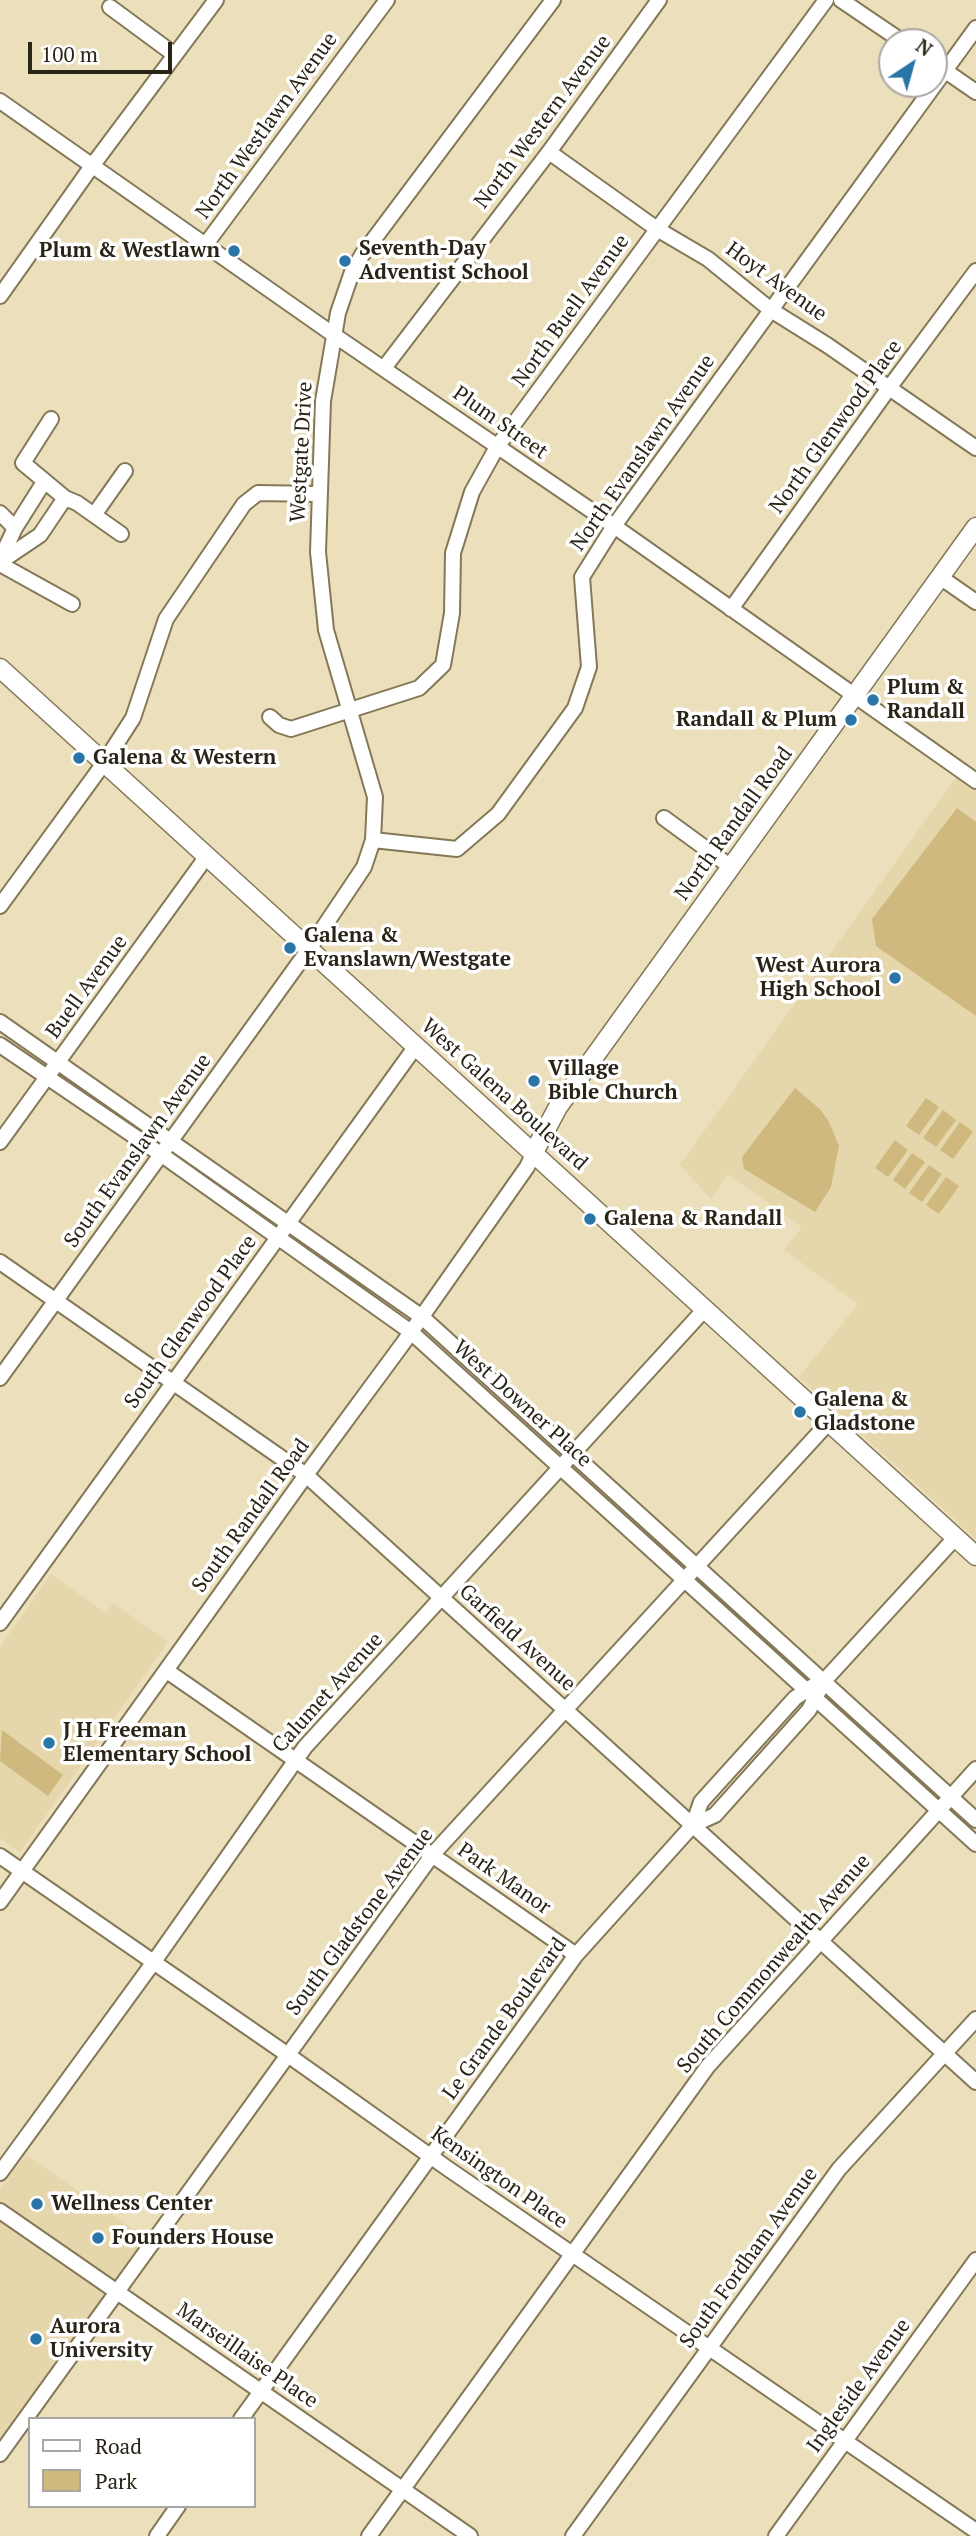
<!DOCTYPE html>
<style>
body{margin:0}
#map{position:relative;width:976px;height:2536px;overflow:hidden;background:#ecdfbc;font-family:"PT Serif",serif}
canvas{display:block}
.legend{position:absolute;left:28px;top:2417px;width:228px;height:91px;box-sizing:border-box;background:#fff;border:2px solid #a9a7a2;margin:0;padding:9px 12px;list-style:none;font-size:21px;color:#292416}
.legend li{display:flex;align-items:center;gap:14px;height:35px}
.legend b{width:35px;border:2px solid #a9a7a2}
.north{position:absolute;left:878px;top:28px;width:70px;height:70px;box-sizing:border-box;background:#fff;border:2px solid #a9a7a2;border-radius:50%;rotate:36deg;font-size:19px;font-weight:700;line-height:28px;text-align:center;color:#292416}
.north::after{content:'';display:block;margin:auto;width:24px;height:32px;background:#2975a8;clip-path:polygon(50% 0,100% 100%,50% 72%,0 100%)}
.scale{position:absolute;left:28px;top:42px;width:144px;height:32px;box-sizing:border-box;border:4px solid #292416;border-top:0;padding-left:9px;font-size:21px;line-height:24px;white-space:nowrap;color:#292416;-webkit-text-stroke:5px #fff;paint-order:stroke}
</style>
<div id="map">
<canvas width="976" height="2536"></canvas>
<ul class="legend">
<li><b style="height:9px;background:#fff"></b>Road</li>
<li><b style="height:19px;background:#cfb97e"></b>Park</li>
</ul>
<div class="north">N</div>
<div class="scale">100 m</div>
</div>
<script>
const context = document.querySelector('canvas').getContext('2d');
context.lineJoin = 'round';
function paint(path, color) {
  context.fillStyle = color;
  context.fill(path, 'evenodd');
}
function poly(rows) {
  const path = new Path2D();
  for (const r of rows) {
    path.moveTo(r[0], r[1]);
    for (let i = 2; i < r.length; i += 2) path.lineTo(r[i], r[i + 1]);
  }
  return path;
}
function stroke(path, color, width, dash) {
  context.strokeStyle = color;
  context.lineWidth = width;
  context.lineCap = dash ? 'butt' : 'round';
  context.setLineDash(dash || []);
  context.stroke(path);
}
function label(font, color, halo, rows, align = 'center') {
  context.font = font + ' "PT Serif",serif';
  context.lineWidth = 7;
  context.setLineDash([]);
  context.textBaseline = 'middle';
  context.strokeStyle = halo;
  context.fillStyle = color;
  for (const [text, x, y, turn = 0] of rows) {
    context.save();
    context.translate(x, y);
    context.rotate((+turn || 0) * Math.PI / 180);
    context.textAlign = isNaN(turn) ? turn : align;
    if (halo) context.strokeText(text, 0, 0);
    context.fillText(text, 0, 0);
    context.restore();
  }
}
const built = poly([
 [956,777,976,790,976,1539,799,1377,858,1304,784,1250,802,1227,728,1174,711,1199,680,1165],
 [51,1574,106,1613,113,1603,168,1642,20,1852,0,1838,0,1647],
 [26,2155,145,2237,0,2441,0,2190]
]);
const green = poly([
 [957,808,976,822,976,1016,876,946,872,919],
 [795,1088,820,1109,829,1122,839,1146,831,1187,815,1212,744,1169,742,1157],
 [926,1098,939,1107,919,1135,906,1126],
 [943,1110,956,1120,936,1147,923,1138],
 [960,1122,973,1132,953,1159,940,1150],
 [895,1140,908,1150,888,1177,875,1168],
 [912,1153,925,1162,905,1189,893,1180],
 [929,1165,942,1174,922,1202,909,1193],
 [946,1177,959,1186,939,1214,926,1205],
 [2,1730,63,1775,48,1796,0,1761]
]);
const minor = poly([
 [841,0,903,42],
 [110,7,175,55],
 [934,63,976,92],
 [0,101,334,335,614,526,976,781],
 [549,152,657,229,708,259,771,310,827,345,976,448],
 [206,244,387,0],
 [0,296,92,166,216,0],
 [384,368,549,152,659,0],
 [51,419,23,463,65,498,77,503,121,534],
 [0,513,15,528],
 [94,515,125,471],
 [0,560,15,528,44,482],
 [0,562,40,535,65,498],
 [0,564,72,604],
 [940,577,976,602],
 [731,609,889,388,976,271],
 [270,717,279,725,291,729,419,688,443,665,452,613,453,553,472,492,497,447,826,0],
 [664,818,731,867],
 [373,840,457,849,498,814,575,708,589,667,582,577,614,526,976,28],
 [0,906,104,763,133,718,166,619,244,504,258,493,318,494],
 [0,1022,422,1317,976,1820],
 [0,1045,162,1155,411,1332,976,1844],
 [0,1142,207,856],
 [0,1262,306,1475,976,2082],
 [0,1378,309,949,364,867,373,840,375,797,326,630,318,552,323,401,338,313,352,272,362,255,553,0],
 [0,1623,416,1046],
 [167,1671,576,1955],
 [693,1825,715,1815,809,1710,824,1681,955,1538],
 [0,1856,288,2055,447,2168,976,2531],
 [0,1902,306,1475,404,1342,527,1167,534,1152],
 [0,2173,153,1963,305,1747,704,1310],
 [0,2211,470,2536],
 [241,2419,576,1955,693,1825,701,1802,795,1698,813,1686],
 [0,2454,433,1854,829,1422],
 [157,2536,178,2506],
 [369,2536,708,2066,976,1769],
 [573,2536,839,2169,976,2019],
 [776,2536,976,2260]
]);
const major = poly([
 [0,668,976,1556],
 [534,1152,558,1107,976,527]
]);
const markers = [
 [234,251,7,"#2975a8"],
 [345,261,7,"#2975a8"],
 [873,700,7,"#2975a8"],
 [851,720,7,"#2975a8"],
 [79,758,7,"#2975a8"],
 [290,948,7,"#2975a8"],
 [895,978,7,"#2975a8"],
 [534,1081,7,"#2975a8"],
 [590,1219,7,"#2975a8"],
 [800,1412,7,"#2975a8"],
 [49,1743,7,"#2975a8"],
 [37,2204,7,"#2975a8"],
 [98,2238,7,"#2975a8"],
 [36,2339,7,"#2975a8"]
];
const streetNames = [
 ["North Western Avenue",543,122,-53],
 ["North Westlawn Avenue",267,126,-54],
 ["Hoyt Avenue",776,282,36],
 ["North Buell Avenue",571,311,-54],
 ["Plum Street",500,423,35],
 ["North Glenwood Place",836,427,-54],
 ["Westgate Drive",302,452,-87],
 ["North Evanslawn Avenue",643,453,-55],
 ["North Randall Road",734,824,-54],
 ["Buell Avenue",87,987,-54],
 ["West Galena Boulevard",504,1095,42],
 ["South Evanslawn Avenue",138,1151,-54],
 ["South Glenwood Place",191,1322,-54],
 ["West Downer Place",522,1404,42],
 ["South Randall Road",251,1516,-54],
 ["Garfield Avenue",517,1638,42],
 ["Calumet Avenue",328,1693,-48],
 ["Park Manor",504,1879,35],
 ["South Gladstone Avenue",360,1922,-53],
 ["South Commonwealth Avenue",774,1964,-49],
 ["Le Grande Boulevard",505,2019,-54],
 ["Kensington Place",499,2178,35],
 ["South Fordham Avenue",749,2258,-54],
 ["Marseillaise Place",247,2356,35],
 ["Ingleside Avenue",859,2386,-54]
];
const poiNames = [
 ["Seventh-Day",359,249],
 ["Adventist School",359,273],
 ["Plum & Westlawn",220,251,"right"],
 ["Plum &",887,688],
 ["Randall",887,712],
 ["Randall & Plum",837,720,"right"],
 ["Galena & Western",93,758],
 ["Galena &",304,936],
 ["Evanslawn/Westgate",304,960],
 ["West Aurora",881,966,"right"],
 ["High School",881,990,"right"],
 ["Village",548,1069],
 ["Bible Church",548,1093],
 ["Galena & Randall",604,1219],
 ["Galena &",814,1400],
 ["Gladstone",814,1424],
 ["J H Freeman",63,1731],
 ["Elementary School",63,1755],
 ["Wellness Center",51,2204],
 ["Founders House",112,2238],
 ["Aurora",50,2327],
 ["University",50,2351]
];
paint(built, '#e6d6ab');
paint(green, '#cfb97e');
stroke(minor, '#847857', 18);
stroke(major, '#847857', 21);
stroke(minor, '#fff', 14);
stroke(major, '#fff', 18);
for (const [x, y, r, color] of markers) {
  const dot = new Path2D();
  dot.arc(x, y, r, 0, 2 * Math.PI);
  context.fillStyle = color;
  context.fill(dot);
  stroke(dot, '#fff', 2.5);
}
label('21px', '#292416', '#fff', streetNames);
label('bold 21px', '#292416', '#fff', poiNames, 'left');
</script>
